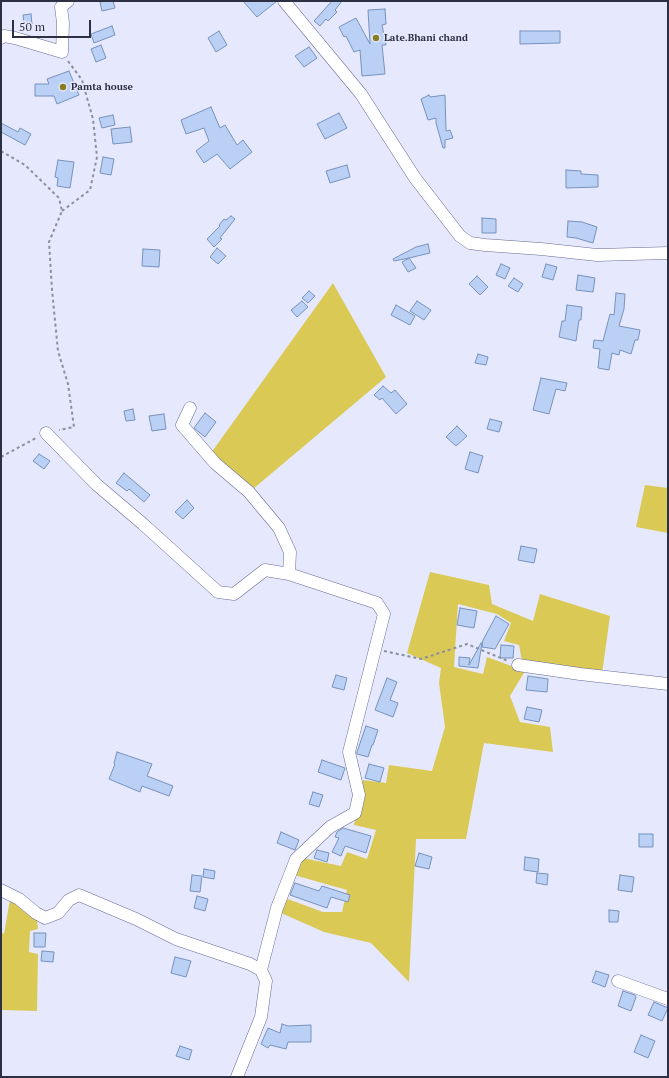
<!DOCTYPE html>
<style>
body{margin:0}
#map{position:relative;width:669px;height:1078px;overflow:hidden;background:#e6e9fd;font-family:"PT Serif",serif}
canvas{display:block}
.frame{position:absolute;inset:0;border:2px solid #2d2f42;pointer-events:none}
.scale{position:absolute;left:12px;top:20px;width:79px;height:18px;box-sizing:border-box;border:2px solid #2d2f42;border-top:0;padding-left:5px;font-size:12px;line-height:14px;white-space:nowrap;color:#2d2f42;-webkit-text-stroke:3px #e6e9fd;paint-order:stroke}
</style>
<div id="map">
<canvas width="669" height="1078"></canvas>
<div class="frame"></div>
<div class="scale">50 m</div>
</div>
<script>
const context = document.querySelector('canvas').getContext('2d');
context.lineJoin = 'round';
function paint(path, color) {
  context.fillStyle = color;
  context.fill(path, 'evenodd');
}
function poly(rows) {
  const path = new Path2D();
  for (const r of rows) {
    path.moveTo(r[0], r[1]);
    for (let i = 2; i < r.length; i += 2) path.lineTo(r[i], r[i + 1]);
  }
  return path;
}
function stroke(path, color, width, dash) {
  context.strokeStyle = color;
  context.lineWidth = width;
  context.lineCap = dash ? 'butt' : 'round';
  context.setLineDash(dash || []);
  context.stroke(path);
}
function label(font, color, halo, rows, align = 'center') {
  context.font = font + ' "PT Serif",serif';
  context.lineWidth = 3;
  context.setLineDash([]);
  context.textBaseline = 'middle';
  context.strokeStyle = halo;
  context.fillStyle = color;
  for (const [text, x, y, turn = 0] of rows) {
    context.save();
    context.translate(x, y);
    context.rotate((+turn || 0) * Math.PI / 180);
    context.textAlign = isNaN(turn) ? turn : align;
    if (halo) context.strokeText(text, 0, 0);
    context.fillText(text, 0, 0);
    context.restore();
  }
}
const green = poly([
 [333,283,386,377,253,489,211,453],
 [645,485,668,488,668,533,636,527],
 [430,572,489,585,492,604,533,621,540,594,610,616,602,674,522,661,519,645,504,641,511,623,497,614,458,604,454,667,483,674,487,657,525,671,510,696,520,722,550,727,553,752,484,743,466,839,416,839,409,982,371,943,324,932,281,913,285,898,323,912,342,912,347,890,294,875,303,858,341,866,347,852,367,859,376,830,354,825,363,780,386,783,389,765,432,771,445,727,439,683,441,668,407,653],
 [10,899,37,919,38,929,30,931,29,952,38,954,37,1011,1,1010,1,932,4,934]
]);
const building = poly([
 [105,1,113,1,115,8,102,11,100,2,105,1],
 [243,1,277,1,257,17,243,1],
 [332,1,342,1,335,10,337,12,328,21,326,19,320,26,314,21,332,1],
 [385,9,386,24,382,25,386,45,382,45,385,74,362,76,360,50,354,52,346,36,344,37,339,27,356,18,370,44,368,10,385,9],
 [31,14,32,24,24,25,23,15,31,14],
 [112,26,115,35,94,43,91,34,112,26],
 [219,31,227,45,216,52,208,38,219,31],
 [520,31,560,31,560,43,520,44,520,31],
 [101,45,106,58,96,62,91,49,101,45],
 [309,47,317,58,304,67,295,56,309,47],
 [69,71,79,95,57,104,54,96,35,96,35,84,49,84,47,79,69,71],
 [429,95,430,97,445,95,446,131,450,130,453,138,445,140,445,148,443,148,436,123,436,118,428,120,421,99,429,95],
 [211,107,220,128,225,125,237,145,243,140,252,152,230,169,217,154,204,163,196,151,209,141,204,128,186,134,181,120,211,107],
 [339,113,347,128,325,139,317,124,339,113],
 [113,115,115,125,102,128,99,118,113,115],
 [1,123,18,132,20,128,31,134,25,145,1,132,1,123],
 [130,127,132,142,113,144,111,129,130,127],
 [103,157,114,159,111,175,100,173,103,157],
 [58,160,74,162,70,188,57,186,58,178,55,177,58,160],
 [347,165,350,177,330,183,326,171,347,165],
 [566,170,581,171,581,174,598,175,598,187,566,188,566,170],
 [231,216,235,219,220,238,222,239,214,247,207,239,220,226,219,225,224,219,226,220,231,216],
 [482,218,496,219,496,233,482,233,482,218],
 [568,221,582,222,597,227,593,243,576,238,567,237,568,221],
 [428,244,430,253,409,258,416,268,408,272,402,262,409,258,394,261,393,259,416,247,428,244],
 [217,248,226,256,218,264,210,257,217,248],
 [143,249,160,250,159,267,142,266,143,249],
 [501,264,510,268,505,279,496,275,501,264],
 [546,264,557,267,553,280,542,277,546,264],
 [578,275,595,278,593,292,576,290,578,275],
 [477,276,488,287,480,295,469,284,477,276],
 [514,278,523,284,518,292,508,286,514,278],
 [309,291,315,296,308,303,302,298,309,291],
 [616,293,625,294,624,309,619,326,640,330,638,340,635,340,631,354,620,350,619,355,612,353,609,370,598,368,600,349,593,348,594,340,603,341,610,314,614,315,616,293],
 [302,301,308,307,297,317,291,310,302,301],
 [417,301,431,310,424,320,410,311,417,301],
 [396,305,415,316,410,325,391,315,396,305],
 [567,305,582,307,581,320,579,320,576,341,559,337,562,321,565,321,567,305],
 [478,354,488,357,486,365,475,363,478,354],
 [541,378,567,383,565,391,556,389,549,414,533,410,541,378],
 [383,386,391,393,395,390,407,404,396,414,382,398,380,400,374,395,383,386],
 [133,409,135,420,126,421,124,411,133,409],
 [205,413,216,422,205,437,194,428,205,413],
 [164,414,166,429,152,431,149,416,164,414],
 [490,419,502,422,499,432,487,429,490,419],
 [457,426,467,436,456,446,446,437,457,426],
 [470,452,483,456,478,473,465,469,470,452],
 [39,454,50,461,44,469,33,461,39,454],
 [124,473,150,495,144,502,129,489,127,491,116,483,124,473],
 [187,500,194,508,183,519,175,512,187,500],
 [521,546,537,549,534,563,518,560,521,546],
 [460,608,477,611,474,628,457,625,460,608],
 [496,616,509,624,495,649,482,647,483,640,496,616],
 [481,643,482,643,478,668,459,666,459,657,470,658,469,665,481,643],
 [501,645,514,646,513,658,500,658,501,645],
 [336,675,347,678,344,690,332,687,336,675],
 [528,676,548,679,547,692,526,690,528,676],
 [387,678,397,682,390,700,398,703,393,717,375,710,387,678],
 [527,707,542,710,539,722,524,719,527,707],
 [366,726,378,730,373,745,372,745,368,757,357,754,357,752,366,726],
 [117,752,152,764,147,776,173,786,169,796,142,786,140,792,109,779,115,764,114,763,117,752],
 [322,760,345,768,341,780,318,772,322,760],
 [369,764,384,768,380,782,365,778,369,764],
 [313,792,323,795,319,807,309,804,313,792],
 [343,828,371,836,366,853,345,846,341,856,332,852,339,838,335,837,337,832,343,828],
 [281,832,299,840,295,850,277,843,281,832],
 [639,834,653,834,653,847,639,847,639,834],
 [317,850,329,853,327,862,314,858,317,850],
 [419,853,432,857,429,869,415,866,419,853],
 [525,857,539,859,538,872,524,870,525,857],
 [204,869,215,871,214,879,203,877,204,869],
 [537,873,548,874,547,885,536,883,537,873],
 [192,875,202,876,200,892,190,891,192,875],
 [620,875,634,877,632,892,618,890,620,875],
 [295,883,319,891,322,886,350,895,348,902,331,897,327,908,290,895,295,883],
 [197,896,208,899,205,911,194,908,197,896],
 [609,910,619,911,618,922,609,922,609,910],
 [34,933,46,933,45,947,34,947,34,933],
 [42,951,54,952,53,962,41,961,42,951],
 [175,957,191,961,186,977,171,973,175,957],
 [596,971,609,975,605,987,592,982,596,971],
 [623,991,635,995,636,997,631,1011,618,1006,623,991],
 [654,1002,668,1008,662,1021,648,1015,654,1002],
 [282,1024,288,1026,311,1025,311,1042,288,1042,286,1049,270,1045,268,1048,261,1044,268,1028,280,1033,282,1024],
 [641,1035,655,1041,648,1058,634,1052,641,1035],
 [180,1046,192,1050,189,1060,176,1056,180,1046]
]);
const path = poly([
 [1,151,25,165,59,198,62,211,49,242,52,290,58,351,68,384,74,427,59,430],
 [62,211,90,190,97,157,93,119,82,80,68,61],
 [1,457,36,438],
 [384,651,421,659,467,644,508,661]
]);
const minor = poly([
 [284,1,361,94,415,178,460,236,470,243,485,245,541,249,597,255,668,253],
 [1,38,4,36,15,38,62,52,63,23,61,7,68,1],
 [190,408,182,425,215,463,249,492,279,528,290,552,289,574],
 [46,433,97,485,143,524,218,592,234,594,265,570,289,574,377,603,384,614,349,752,359,795,355,813,330,827,296,859,277,908,261,970],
 [518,665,580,674,668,684],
 [1,890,19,899,36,913,45,918,58,913,69,900,79,895,136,919,176,939,250,964,261,970,266,981,261,1017,237,1077],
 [618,981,668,999]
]);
const markers = [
 [376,38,4,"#8a7c22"],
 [63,87,4,"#8a7c22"]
];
const poiNames = [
 ["Late.Bhani chand",384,38],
 ["Pamta house",71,87]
];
paint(green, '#dbc956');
paint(building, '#bad1f5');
stroke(building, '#7791bc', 1);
stroke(minor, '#676a97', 13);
stroke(path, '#8b8ea1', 2, [3, 3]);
stroke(minor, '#fff', 12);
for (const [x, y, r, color] of markers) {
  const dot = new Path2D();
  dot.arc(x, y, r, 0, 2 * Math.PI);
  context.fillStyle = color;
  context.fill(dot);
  stroke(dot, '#e6e9fd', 1.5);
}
label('bold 10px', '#2d2f42', '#e6e9fd', poiNames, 'left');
</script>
